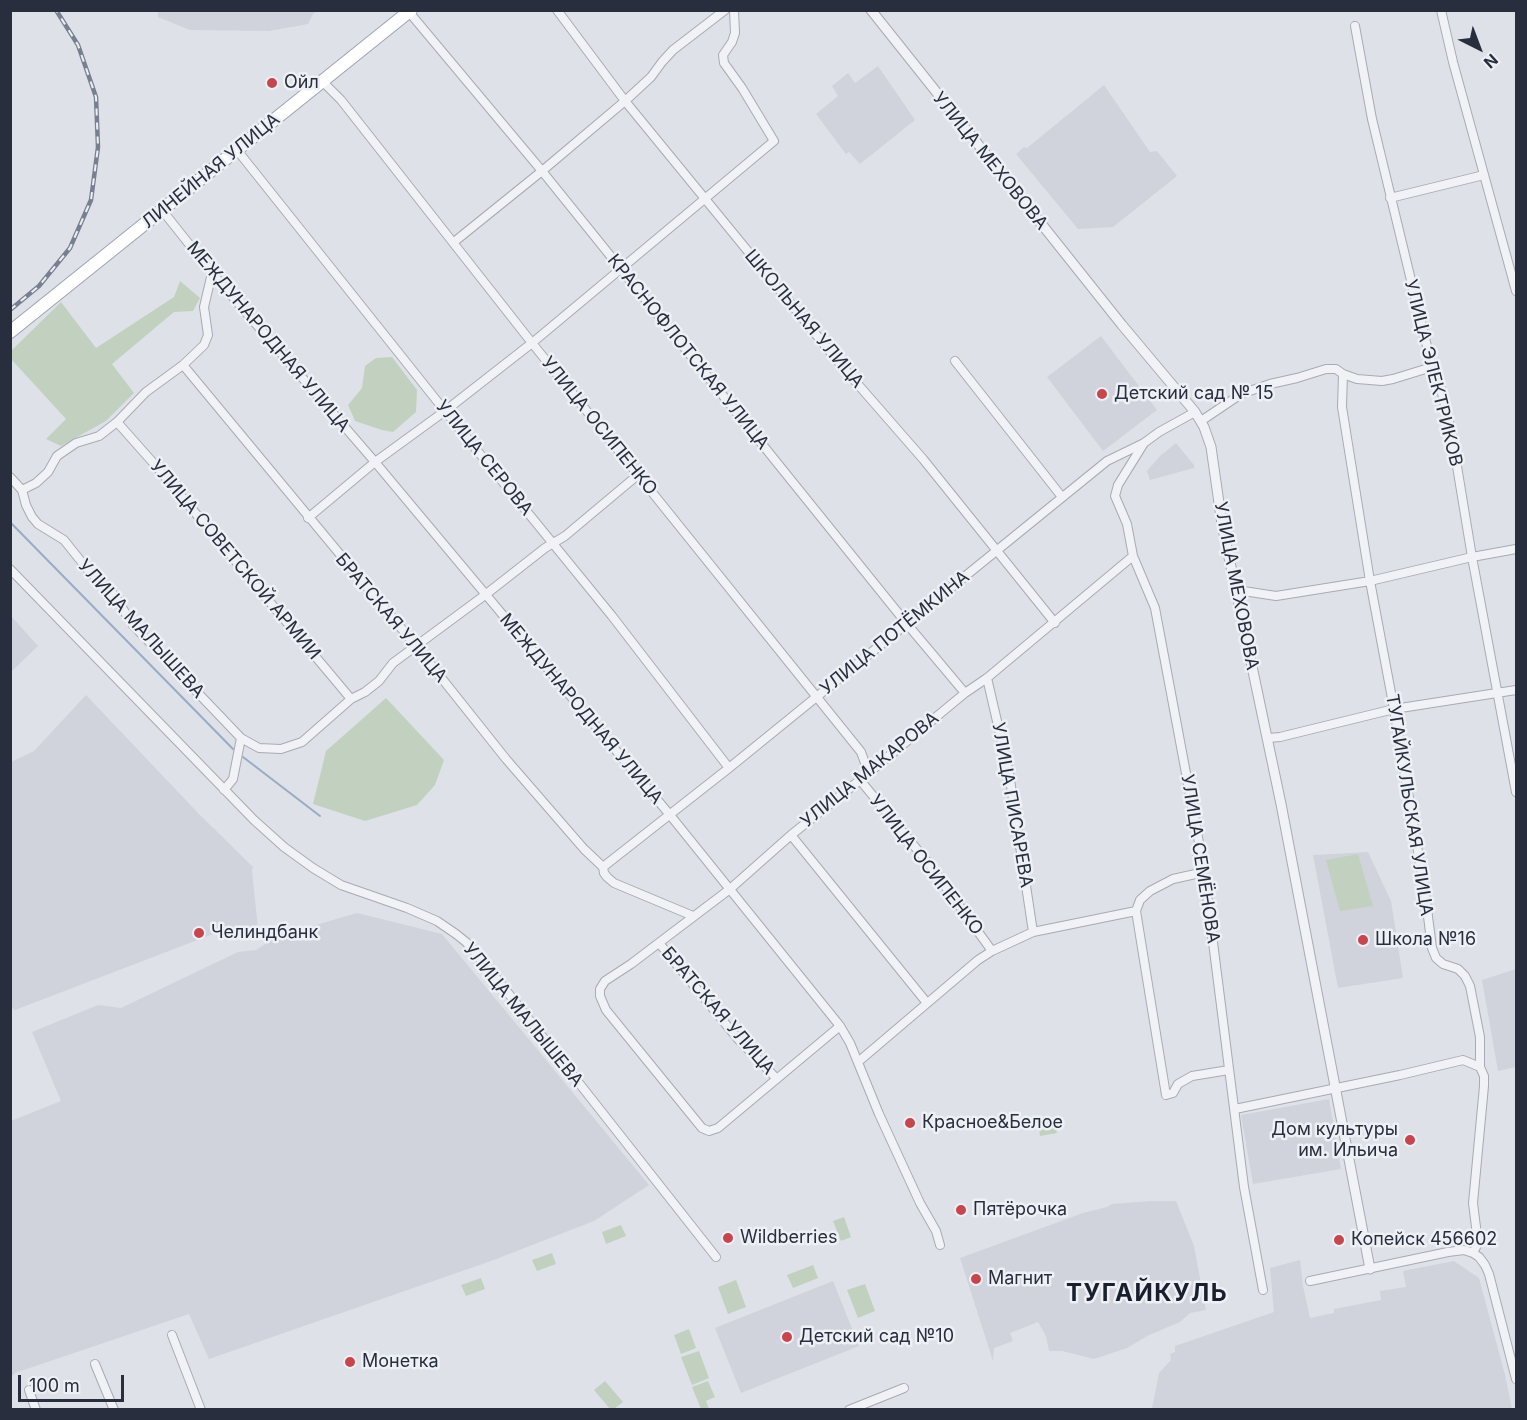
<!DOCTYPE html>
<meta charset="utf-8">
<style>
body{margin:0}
#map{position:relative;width:1527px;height:1420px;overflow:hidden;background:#dee1e7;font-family:Inter,sans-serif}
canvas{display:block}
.frame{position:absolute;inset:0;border:12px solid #282e3d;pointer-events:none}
.north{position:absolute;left:1449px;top:18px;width:60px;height:60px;-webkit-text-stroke:4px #edf0f5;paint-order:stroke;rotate:138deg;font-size:16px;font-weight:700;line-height:24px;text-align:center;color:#282e3d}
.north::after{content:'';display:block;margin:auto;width:21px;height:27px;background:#282e3d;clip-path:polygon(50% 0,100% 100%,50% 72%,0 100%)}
.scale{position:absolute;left:18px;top:1375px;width:106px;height:27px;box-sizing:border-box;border:3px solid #282e3d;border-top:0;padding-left:8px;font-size:18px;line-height:21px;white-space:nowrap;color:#282e3d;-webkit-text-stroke:4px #edf0f5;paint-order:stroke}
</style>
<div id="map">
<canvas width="1527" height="1420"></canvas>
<div class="frame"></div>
<div class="north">N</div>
<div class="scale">100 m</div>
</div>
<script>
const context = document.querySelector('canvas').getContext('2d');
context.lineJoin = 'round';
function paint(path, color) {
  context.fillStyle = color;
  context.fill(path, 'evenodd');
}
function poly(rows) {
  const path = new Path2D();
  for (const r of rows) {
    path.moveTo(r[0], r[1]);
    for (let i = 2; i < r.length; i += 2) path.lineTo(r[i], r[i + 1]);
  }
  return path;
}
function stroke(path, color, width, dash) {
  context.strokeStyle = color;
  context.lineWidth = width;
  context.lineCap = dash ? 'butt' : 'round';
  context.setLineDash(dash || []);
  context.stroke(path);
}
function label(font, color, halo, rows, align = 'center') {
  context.font = font + ' Inter,sans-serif';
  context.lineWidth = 5;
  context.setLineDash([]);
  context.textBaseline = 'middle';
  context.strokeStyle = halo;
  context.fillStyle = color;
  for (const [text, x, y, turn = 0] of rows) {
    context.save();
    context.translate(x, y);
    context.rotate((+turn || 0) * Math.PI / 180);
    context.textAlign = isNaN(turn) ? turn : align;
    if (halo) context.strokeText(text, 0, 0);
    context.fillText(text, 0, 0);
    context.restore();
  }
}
const built = poly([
 [158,11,158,10,317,11,313,14,308,24,269,31,190,30,158,17],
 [878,66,915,120,860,164,849,152,846,154,816,114,838,96,832,86,848,73,855,83],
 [1104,85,1150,152,1157,151,1177,176,1113,227,1078,229,1016,154,1024,147,1027,148],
 [1101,336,1157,410,1103,451,1047,377],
 [1176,443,1194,465,1194,468,1150,480,1147,471,1160,456],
 [11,616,38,646,11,672],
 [86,695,199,814,253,867,252,871,258,928,226,941,221,931,15,1010,10,1006,11,762,34,751],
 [1368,852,1391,901,1403,978,1338,988,1313,855],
 [357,913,442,934,649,1185,594,1221,491,1261,209,1359,189,1314,15,1373,11,1377,11,1121,61,1101,32,1032,98,1005,121,1008,238,952,256,950,278,936],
 [1516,969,1516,1067,1498,1071,1482,980],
 [1329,1099,1341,1169,1253,1184,1241,1115],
 [1151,1201,1176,1201,1194,1246,1206,1310,1190,1313,1180,1322,1147,1336,1127,1348,1094,1359,1062,1351,1049,1351,1046,1336,1038,1322,1010,1333,1013,1341,994,1348,993,1361,960,1258,1083,1213,1107,1207,1112,1204],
 [1300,1260,1303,1286,1310,1318,1334,1313,1334,1309,1381,1300,1380,1291,1406,1287,1403,1271,1454,1261,1479,1278,1505,1375,1512,1409,1152,1409,1159,1373,1171,1360,1170,1354,1175,1352,1175,1346,1274,1312,1270,1268],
 [833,1281,859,1346,741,1393,715,1328]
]);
const green = poly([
 [180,281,200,298,193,311,174,312,112,364,134,393,106,421,61,446,46,439,66,419,11,359,11,351,61,302,96,348,174,297],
 [392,357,417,390,416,412,393,432,382,430,355,421,348,405,362,388,365,366,376,358],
 [386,698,444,760,435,785,417,805,365,821,313,804,326,751],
 [1358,854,1373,906,1340,911,1326,860],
 [1055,1118,1057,1133,1040,1136,1038,1120],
 [844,1217,851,1237,841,1241,833,1221],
 [621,1225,626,1236,606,1244,602,1232],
 [552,1253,556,1264,537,1271,532,1260],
 [813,1265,818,1278,793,1288,787,1275],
 [481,1278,485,1289,466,1296,461,1285],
 [736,1280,746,1307,728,1314,718,1287],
 [865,1284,875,1311,858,1318,847,1290],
 [689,1329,696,1348,681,1354,674,1335],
 [699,1351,709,1378,692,1385,681,1357],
 [605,1381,623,1402,614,1409,610,1409,594,1390],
 [708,1381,715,1397,706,1401,709,1409,701,1409,692,1387]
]);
const stream = poly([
 [10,522,233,749],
 [243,757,320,816]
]);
const minor = poly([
 [557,10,625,101,841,365,923,459,1055,623],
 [1441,10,1453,62,1516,291],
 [409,12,542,171,907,624,965,693],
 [1355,26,1372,119,1432,367,1441,389,1451,430,1472,557,1516,792],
 [323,82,341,100,532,343,861,752,865,763,866,775],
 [237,150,445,411,612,616,729,768],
 [1390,198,1484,175],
 [162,210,212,273,375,462,670,815,840,1026,850,1043,879,1114,920,1203,936,1231,940,1245],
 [454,242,542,171,625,101,651,77,662,62,673,50,725,10],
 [955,361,1062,497],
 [183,365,416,646,506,759,584,849,603,867,604,873,607,877,614,883,693,916],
 [1343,374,1342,407,1370,581,1394,709,1425,893,1432,948,1436,958,1443,964,1458,969,1465,976,1470,986,1480,1037,1480,1067,1484,1076,1484,1086,1473,1203,1478,1243,1473,1253],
 [1201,421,1241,394,1270,384,1297,378,1326,369,1336,369,1343,374,1357,379,1382,381,1393,379,1432,367],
 [117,422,156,466,351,699],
 [1144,443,1118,485,1115,496,1127,524,1133,556,1155,608,1200,848,1197,855,1200,873,1206,887,1244,1187,1263,1290],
 [10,477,22,490,26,505,32,517,38,524,64,540,88,570,114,595,133,625,241,738,233,779,224,790],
 [22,490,36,483,48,472,57,456,76,443,99,436,117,422,146,392,183,365,204,345,208,335,204,307,212,273],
 [308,518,375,462,445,411,532,343,774,141,742,88,724,63,723,55,732,42,735,33,734,10],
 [10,569,254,820,284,847,313,868,341,885,407,908,437,921,456,934,466,942,501,984,716,1257],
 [1237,590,1276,596,1370,581,1472,557,1516,549],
 [987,678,1009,773,1033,932],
 [241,738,259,748,281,749,302,742,351,699,365,692,379,681,393,663,485,595,545,548,565,536,639,474],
 [1268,738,1280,737,1394,709,1516,690],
 [860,780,929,864,992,951],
 [791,835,927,1003],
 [603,867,729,768,1107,461,1144,443,1159,432,1195,412],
 [1136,911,1166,1095,1173,1093,1178,1084,1192,1076,1229,1070],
 [1136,911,1140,900,1150,891,1173,879,1200,873],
 [659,943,738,1039,777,1079],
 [840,1026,718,1128,709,1131,702,1128,606,1010,600,996,600,989,605,981,631,964,730,889,791,835,860,780,965,693,987,678,1133,556],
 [858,1062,978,960,992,951,1033,932,1136,911],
 [1235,1109,1400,1075,1463,1060,1480,1067],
 [1310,1281,1448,1252,1464,1250,1473,1253,1479,1257,1485,1265,1489,1274,1516,1379],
 [172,1335,201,1410],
 [95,1364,114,1410],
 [29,1390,36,1410],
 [849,1410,904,1388]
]);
const tertiary = poly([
 [871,10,1122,325,1195,412,1204,427,1211,447,1222,524,1281,804,1370,1269]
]);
const primary = poly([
 [10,332,411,10]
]);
const rail = poly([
 [10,310,39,286,70,248,91,200,98,147,96,97,78,45,56,10]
]);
const markers = [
 [272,83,6,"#c9454e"],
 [1102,394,6,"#c9454e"],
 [199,933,6,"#c9454e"],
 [1363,940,6,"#c9454e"],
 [910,1123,6,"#c9454e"],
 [1410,1140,6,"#c9454e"],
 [961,1210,6,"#c9454e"],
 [728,1238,6,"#c9454e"],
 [1339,1240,6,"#c9454e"],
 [976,1279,6,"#c9454e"],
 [787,1337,6,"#c9454e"],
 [350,1362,6,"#c9454e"]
];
const poiNames = [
 ["Ойл",284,83],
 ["Детский сад № 15",1114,394],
 ["Челиндбанк",211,933],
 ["Школа №16",1375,940],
 ["Красное&Белое",922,1123],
 ["Дом культуры",1398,1130,"right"],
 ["им. Ильича",1398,1151,"right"],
 ["Пятёрочка",973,1210],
 ["Wildberries",740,1238],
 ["Копейск 456602",1351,1240],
 ["Магнит",988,1279],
 ["Детский сад №10",799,1337],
 ["Монетка",362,1362]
];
const streetNames = [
 ["УЛИЦА МЕХОВОВА",990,161,51],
 ["ЛИНЕЙНАЯ УЛИЦА",211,171,-39],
 ["ШКОЛЬНАЯ УЛИЦА",804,319,50],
 ["МЕЖДУНАРОДНАЯ УЛИЦА",268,337,50],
 ["КРАСНОФЛОТСКАЯ УЛИЦА",688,352,51],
 ["УЛИЦА ЭЛЕКТРИКОВ",1433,373,76],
 ["УЛИЦА ОСИПЕНКО",599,426,51],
 ["УЛИЦА СЕРОВА",484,458,51],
 ["УЛИЦА СОВЕТСКОЙ АРМИИ",235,560,50],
 ["УЛИЦА МЕХОВОВА",1236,586,79],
 ["БРАТСКАЯ УЛИЦА",391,618,50],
 ["УЛИЦА МАЛЫШЕВА",141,629,48],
 ["УЛИЦА ПОТЁМКИНА",895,633,-39],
 ["МЕЖДУНАРОДНАЯ УЛИЦА",581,709,50],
 ["УЛИЦА МАКАРОВА",870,770,-39],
 ["УЛИЦА ПИСАРЕВА",1012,805,80],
 ["ТУГАЙКУЛЬСКАЯ УЛИЦА",1409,805,81],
 ["УЛИЦА СЕМЁНОВА",1200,859,81],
 ["УЛИЦА ОСИПЕНКО",926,865,52],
 ["БРАТСКАЯ УЛИЦА",718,1011,49],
 ["УЛИЦА МАЛЫШЕВА",523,1015,51]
];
const districtNames = [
 ["ТУГАЙКУЛЬ",1147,1294]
];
paint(built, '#d0d3dc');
paint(green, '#c2d1bf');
stroke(stream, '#99abc6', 2);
stroke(minor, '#a7abb4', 10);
stroke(tertiary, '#a7abb4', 11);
stroke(primary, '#9da4b2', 14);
stroke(minor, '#f0f2f5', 8);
stroke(tertiary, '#f0f2f5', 9);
stroke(primary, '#fff', 12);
stroke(rail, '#787f90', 4.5);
stroke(rail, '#edf0f5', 2, [7]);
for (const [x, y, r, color] of markers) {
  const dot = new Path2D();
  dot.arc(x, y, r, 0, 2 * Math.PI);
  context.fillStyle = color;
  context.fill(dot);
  stroke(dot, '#edf0f5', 2);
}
label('18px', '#282e3d', '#edf0f5', poiNames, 'left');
label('18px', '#282e3d', '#edf0f5', streetNames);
context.letterSpacing = '1.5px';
label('bold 24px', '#1a1f2e', '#edf0f5', districtNames);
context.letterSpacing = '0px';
</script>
